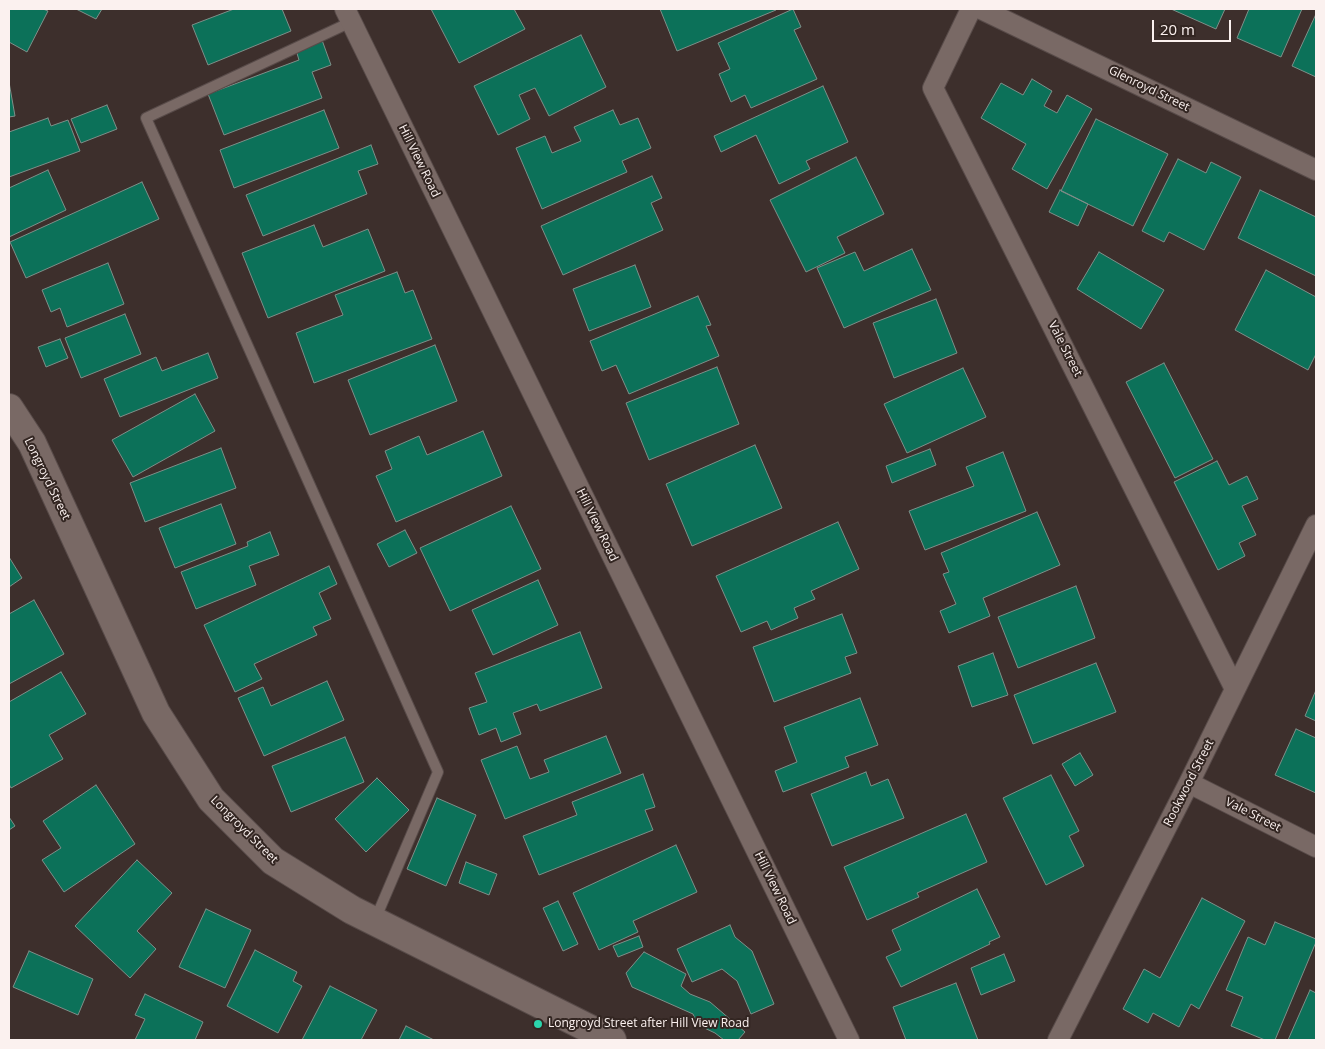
<!DOCTYPE html>
<style>
body{margin:0}
#map{position:relative;width:1325px;height:1049px;overflow:hidden;background:#3d2f2c;font-family:"Open Sans",sans-serif}
canvas{display:block}
.frame{position:absolute;inset:0;border:10px solid #fbf1ef;pointer-events:none}
.scale{position:absolute;left:1152px;top:20px;width:79px;height:22px;box-sizing:border-box;border:2px solid #fbf1ef;border-top:0;padding-left:6px;font-size:15px;line-height:18px;white-space:nowrap;color:#fbf1ef;-webkit-text-stroke:4px #332622;paint-order:stroke}
</style>
<div id="map">
<canvas width="1325" height="1049"></canvas>
<div class="frame"></div>
<div class="scale">20 m</div>
</div>
<script>
const context = document.querySelector('canvas').getContext('2d');
context.lineJoin = 'round';
function paint(path, color) {
  context.fillStyle = color;
  context.fill(path, 'evenodd');
}
function poly(rows) {
  const path = new Path2D();
  for (const r of rows) {
    path.moveTo(r[0], r[1]);
    for (let i = 2; i < r.length; i += 2) path.lineTo(r[i], r[i + 1]);
  }
  return path;
}
function stroke(path, color, width, dash) {
  context.strokeStyle = color;
  context.lineWidth = width;
  context.lineCap = dash ? 'butt' : 'round';
  context.setLineDash(dash || []);
  context.stroke(path);
}
function label(font, color, halo, rows, align = 'center') {
  context.font = font + ' "Open Sans",sans-serif';
  context.lineWidth = 4;
  context.setLineDash([]);
  context.textBaseline = 'middle';
  context.strokeStyle = halo;
  context.fillStyle = color;
  for (const [text, x, y, turn = 0] of rows) {
    context.save();
    context.translate(x, y);
    context.rotate((+turn || 0) * Math.PI / 180);
    context.textAlign = isNaN(turn) ? turn : align;
    if (halo) context.strokeText(text, 0, 0);
    context.fillText(text, 0, 0);
    context.restore();
  }
}
const building = poly([
 [9,9,43,9,48,11,27,52,9,42,9,9],
 [76,9,102,9,96,19,76,9],
 [234,9,282,9,291,31,208,65,192,25,234,9],
 [431,9,514,9,525,29,459,63,431,9],
 [660,9,775,9,776,10,677,51,660,9],
 [793,9,801,27,794,30,817,79,751,108,745,95,731,102,719,74,730,69,718,43,793,9],
 [1171,9,1225,9,1216,29,1171,9],
 [1249,9,1302,9,1281,57,1237,38,1249,9],
 [1316,14,1316,77,1292,66,1316,14],
 [581,35,606,87,549,116,535,88,519,95,530,119,498,135,474,86,581,35],
 [322,40,331,65,312,72,322,98,224,135,208,94,299,60,296,50,322,40],
 [1032,79,1052,91,1044,106,1057,113,1067,95,1092,109,1047,189,1012,169,1026,144,981,118,1001,83,1023,95,1032,79],
 [9,82,15,116,9,117,9,82],
 [823,86,848,142,806,161,810,169,779,184,756,135,721,152,714,136,823,86],
 [107,105,117,129,81,143,71,119,107,105],
 [324,110,339,148,234,188,220,150,324,110],
 [613,110,620,125,638,118,651,148,622,161,627,172,542,209,516,148,545,136,552,153,581,141,574,127,613,110],
 [48,118,51,126,68,120,80,151,9,177,9,132,48,118],
 [1096,119,1168,154,1133,226,1061,191,1096,119],
 [371,145,378,164,358,171,367,194,263,236,246,195,371,145],
 [856,157,884,214,837,237,845,253,806,272,770,200,856,157],
 [1178,159,1206,173,1211,162,1241,177,1204,250,1169,232,1164,242,1142,231,1178,159],
 [48,170,66,210,9,237,9,188,48,170],
 [652,176,662,198,651,203,663,230,563,275,541,226,652,176],
 [142,182,159,219,26,278,10,242,142,182],
 [1060,190,1088,204,1078,226,1049,212,1060,190],
 [1260,190,1316,217,1316,276,1238,238,1260,190],
 [314,225,323,247,368,229,385,271,268,318,242,253,314,225],
 [912,249,931,290,844,328,817,268,855,252,864,271,912,249],
 [1099,252,1164,290,1141,329,1077,289,1099,252],
 [108,263,124,304,67,327,60,308,51,312,42,290,108,263],
 [635,265,651,307,589,331,573,289,635,265],
 [1266,270,1316,297,1316,354,1308,370,1235,330,1266,270],
 [397,272,405,293,413,290,432,339,314,383,296,333,343,315,335,295,397,272],
 [698,296,711,325,706,326,719,356,629,394,616,365,602,371,590,341,698,296],
 [936,299,957,353,894,378,873,323,936,299],
 [125,314,141,354,81,378,65,338,125,314],
 [60,339,68,358,46,367,38,347,60,339],
 [435,345,457,401,370,435,348,380,435,345],
 [208,353,218,378,120,417,104,379,156,357,162,371,208,353],
 [1164,363,1213,459,1175,478,1126,382,1164,363],
 [717,367,739,424,649,460,626,403,717,367],
 [963,368,986,417,907,453,884,404,963,368],
 [195,394,215,431,133,477,112,440,195,394],
 [483,431,502,476,396,522,376,476,392,469,385,451,419,436,427,455,483,431],
 [755,445,782,508,692,546,666,484,755,445],
 [221,448,236,488,145,522,130,483,221,448],
 [930,449,936,465,892,483,886,466,930,449],
 [1003,452,1026,511,925,550,909,511,974,486,966,467,1003,452],
 [1217,461,1229,485,1247,476,1258,499,1242,506,1256,535,1239,543,1245,556,1218,570,1174,482,1217,461],
 [221,504,236,544,175,568,159,528,221,504],
 [511,506,541,569,450,611,420,548,511,506],
 [1037,512,1060,565,983,598,990,616,949,633,940,611,956,604,943,574,949,572,941,553,1037,512],
 [838,522,859,569,811,591,815,599,794,608,798,618,771,630,767,621,741,632,716,576,838,522],
 [405,530,417,553,389,567,377,544,405,530],
 [270,532,279,555,249,566,256,585,196,609,181,572,248,546,247,542,270,532],
 [9,557,22,578,9,587,9,557],
 [329,566,337,584,319,593,331,619,313,627,317,635,254,664,262,679,235,692,204,625,329,566],
 [538,580,558,625,493,655,472,610,538,580],
 [1076,586,1095,638,1018,668,998,617,1076,586],
 [34,600,64,654,9,684,9,614,34,600],
 [842,614,857,653,845,657,851,673,774,702,753,647,842,614],
 [580,632,602,688,540,711,537,704,513,713,521,734,501,742,496,728,479,735,469,708,487,702,475,673,580,632],
 [993,653,1008,695,972,707,958,666,993,653],
 [1096,663,1116,712,1033,744,1014,695,1096,663],
 [61,672,86,714,49,735,63,759,11,788,9,784,9,702,61,672],
 [327,681,344,720,264,756,238,698,263,687,271,706,327,681],
 [1316,690,1316,721,1305,716,1316,690],
 [860,698,878,745,845,757,849,767,783,792,775,771,797,762,784,727,860,698],
 [1296,729,1316,738,1316,793,1275,775,1296,729],
 [606,736,621,773,505,819,481,760,517,746,530,779,549,772,544,760,606,736],
 [345,737,364,782,291,812,272,766,345,737],
 [1080,753,1093,775,1075,786,1062,764,1080,753],
 [866,772,871,786,888,779,904,818,832,846,811,794,866,772],
 [643,774,655,807,645,810,653,830,539,875,523,836,577,815,572,802,643,774],
 [1051,775,1079,831,1069,836,1084,866,1046,885,1003,798,1051,775],
 [377,778,409,810,366,852,335,819,377,778],
 [96,785,135,844,64,892,42,860,61,848,43,821,96,785],
 [437,798,476,815,446,886,407,869,437,798],
 [966,814,987,862,917,893,919,897,867,920,844,867,966,814],
 [9,817,15,826,9,830,9,817],
 [676,845,697,892,633,921,638,932,599,950,573,893,676,845],
 [137,860,172,893,137,931,156,949,130,978,75,926,137,860],
 [466,862,497,874,489,895,459,883,466,862],
 [977,889,1000,937,989,942,990,944,901,987,886,957,901,950,892,930,977,889],
 [1202,898,1245,921,1199,1009,1191,1004,1179,1027,1153,1013,1148,1023,1123,1009,1144,969,1160,978,1202,898],
 [558,901,578,944,563,951,543,908,558,901],
 [206,909,251,930,225,988,179,967,206,909],
 [1275,922,1316,939,1316,942,1275,1040,1265,1040,1231,1026,1243,997,1226,990,1248,937,1265,945,1275,922],
 [730,925,735,937,752,951,774,1004,751,1014,737,981,722,969,692,982,677,949,730,925],
 [639,936,643,947,618,957,613,946,639,936],
 [255,950,297,972,293,981,302,986,278,1033,227,1006,255,950],
 [29,951,93,979,78,1015,13,987,29,951],
 [644,952,686,974,681,986,690,994,710,1002,745,1032,738,1040,724,1040,715,1033,698,1025,693,1014,632,987,626,973,644,952],
 [1004,954,1015,981,981,995,971,968,1004,954],
 [956,983,978,1040,906,1040,893,1007,956,983],
 [330,986,377,1010,361,1040,302,1040,330,986],
 [1310,990,1316,993,1316,1040,1288,1040,1310,990],
 [145,994,203,1022,195,1040,135,1040,145,1019,135,1015,145,994],
 [406,1026,434,1040,399,1040,406,1026]
]);
const lane = poly([
 [351,22,146,118,438,772,375,920]
]);
const street = poly([
 [345,9,849,1040],
 [971,9,933,88,1235,689],
 [981,9,1316,170],
 [1189,783,1316,847],
 [1058,1040,1189,783,1316,525]
]);
const secondary = poly([
 [9,408,32,443,156,713,211,799,273,861,352,910,612,1040]
]);
const markers = [
 [538,1024,5,"#2bd5ac"]
];
const streetNames = [
 ["Glenroyd Street",1149,89,26],
 ["Hill View Road",419,161,64],
 ["Vale Street",1065,349,63],
 ["Longroyd Street",47,479,64],
 ["Hill View Road",597,525,64],
 ["Rookwood Street",1189,783,-63],
 ["Vale Street",1253,815,27],
 ["Longroyd Street",244,830,45],
 ["Hill View Road",775,888,64]
];
const poiNames = [
 ["Longroyd Street after Hill View Road",548,1024]
];
paint(building, '#0c7159');
stroke(building, '#7e8f89', 1);
stroke(lane, '#584b49', 12);
stroke(street, '#584b49', 22);
stroke(secondary, '#584b49', 30);
stroke(lane, '#796965', 10);
stroke(street, '#796965', 20);
stroke(secondary, '#796965', 28);
for (const [x, y, r, color] of markers) {
  const dot = new Path2D();
  dot.arc(x, y, r, 0, 2 * Math.PI);
  context.fillStyle = color;
  context.fill(dot);
  stroke(dot, '#332622', 2);
}
label('12px', '#fbf1ef', '#332622', streetNames);
label('12px', '#fbf1ef', '#332622', poiNames, 'left');
</script>
